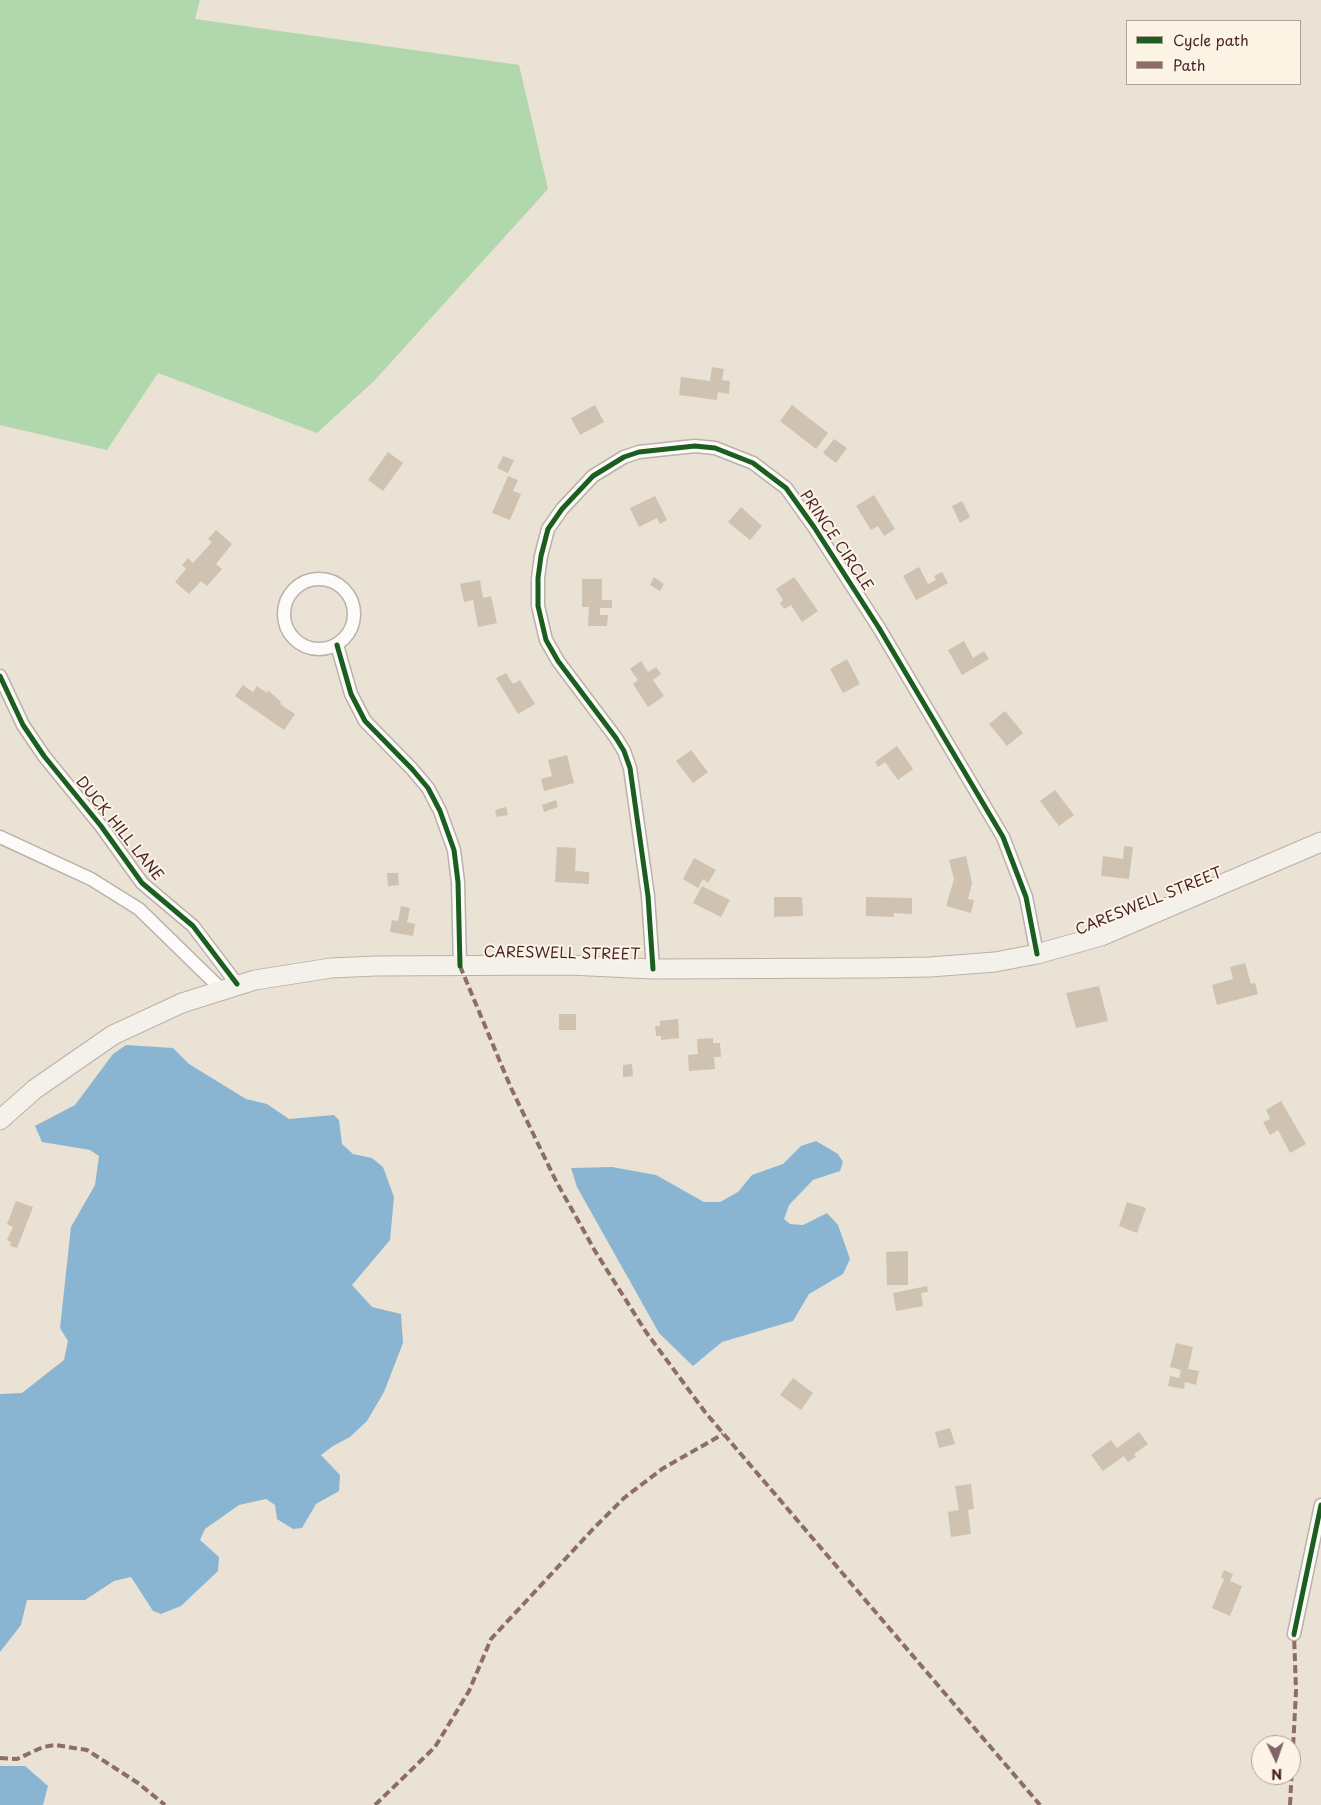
<!DOCTYPE html>
<style>
body{margin:0}
#map{position:relative;width:1321px;height:1805px;overflow:hidden;background:#eae2d4;font-family:"Playpen Sans",sans-serif}
canvas{display:block}
.legend{position:absolute;left:1126px;top:20px;width:175px;height:65px;box-sizing:border-box;background:#fcf5e5;border:1px solid #b59f9b;margin:0;padding:6px 9px;list-style:none;font-size:15px;color:#4a1f2b}
.legend li{display:flex;align-items:center;gap:10px;height:25px}
.legend b{width:25px;border:1px solid #b59f9b}
.north{position:absolute;left:1251px;top:1735px;width:50px;height:50px;box-sizing:border-box;background:#fcf5e5;border:1px solid #b59f9b;border-radius:50%;rotate:177deg;font-size:14px;font-weight:700;line-height:20px;text-align:center;color:#4a1f2b}
.north::after{content:'';display:block;margin:auto;width:18px;height:22px;background:#826366;clip-path:polygon(50% 0,100% 100%,50% 72%,0 100%)}
</style>
<div id="map">
<canvas width="1321" height="1805"></canvas>
<ul class="legend">
<li><b style="height:6px;background:#1b5e20"></b>Cycle path</li>
<li><b style="height:6px;background:#8d6e63"></b>Path</li>
</ul>
<div class="north">N</div>
</div>
<script>
const context = document.querySelector('canvas').getContext('2d');
context.lineJoin = 'round';
function paint(path, color) {
  context.fillStyle = color;
  context.fill(path, 'evenodd');
}
function poly(rows) {
  const path = new Path2D();
  for (const r of rows) {
    if (r.length === 3) {
      path.moveTo(r[0] + r[2], r[1]);
      path.arc(r[0], r[1], r[2], 0, 2 * Math.PI);
      continue;
    }
    path.moveTo(r[0], r[1]);
    for (let i = 2; i < r.length; i += 2) path.lineTo(r[i], r[i + 1]);
  }
  return path;
}
function stroke(path, color, width, dash) {
  context.strokeStyle = color;
  context.lineWidth = width;
  context.lineCap = dash ? 'butt' : 'round';
  context.setLineDash(dash || []);
  context.stroke(path);
}
function label(font, color, halo, rows, align = 'center') {
  context.font = font + ' "Playpen Sans",sans-serif';
  context.lineWidth = 4;
  context.setLineDash([]);
  context.textBaseline = 'middle';
  context.strokeStyle = halo;
  context.fillStyle = color;
  for (const [text, x, y, turn = 0] of rows) {
    context.save();
    context.translate(x, y);
    context.rotate((+turn || 0) * Math.PI / 180);
    context.textAlign = isNaN(turn) ? turn : align;
    if (halo) context.strokeText(text, 0, 0);
    context.fillText(text, 0, 0);
    context.restore();
  }
}
const green = poly([
 [0,0,200,0,195,19,519,65,548,189,374,381,317,433,158,373,107,450,0,425]
]);
const water = poly([
 [126,1045,173,1048,189,1064,246,1099,267,1104,289,1119,334,1115,339,1120,342,1144,353,1154,372,1158,383,1167,394,1197,390,1240,352,1285,372,1307,401,1314,403,1343,384,1392,367,1421,350,1437,333,1446,321,1455,340,1475,339,1491,316,1504,302,1528,293,1529,277,1519,275,1505,266,1499,239,1505,205,1529,200,1540,219,1557,218,1571,181,1606,161,1614,153,1611,131,1577,114,1581,85,1600,27,1600,21,1625,0,1652,0,1394,22,1393,64,1360,68,1341,60,1328,71,1227,95,1185,99,1156,90,1150,42,1142,35,1126,75,1105,113,1054],
 [816,1141,838,1154,843,1162,840,1171,813,1180,789,1205,784,1219,790,1224,803,1225,827,1213,838,1225,850,1259,843,1274,809,1294,793,1321,722,1342,693,1366,659,1333,577,1187,571,1168,612,1167,656,1175,704,1202,720,1202,738,1192,752,1175,783,1164,801,1146],
 [0,1766,25,1766,48,1786,43,1805,0,1805]
]);
const building = poly([
 [712,367,724,369,722,380,730,381,729,394,718,392,717,400,679,395,681,377,710,381],
 [595,405,604,422,580,435,571,418],
 [792,405,828,433,816,449,780,421],
 [834,439,847,448,836,463,823,453],
 [388,452,403,463,383,491,368,480],
 [503,456,514,460,508,473,497,468],
 [508,476,518,480,513,491,521,494,510,520,492,513],
 [874,495,895,529,884,536,878,526,871,530,856,506],
 [655,496,667,520,660,524,657,518,639,527,630,508],
 [962,501,970,517,960,523,952,506],
 [741,507,762,526,750,540,728,522],
 [216,530,232,544,216,564,222,569,207,586,201,581,189,594,175,582,186,569,182,565,188,558,193,563,212,542,208,539],
 [919,567,928,584,936,580,934,576,942,572,948,583,916,600,903,576],
 [654,577,664,584,660,591,650,585],
 [794,577,818,611,802,622,791,605,784,609,780,603,783,600,776,589],
 [582,579,602,579,602,600,612,600,612,608,600,608,600,615,608,615,607,626,588,626,589,607,582,607],
 [480,580,483,598,491,596,497,623,478,627,473,600,464,602,460,584],
 [964,641,973,658,984,651,989,659,962,675,948,650],
 [847,659,860,684,843,693,830,669],
 [641,661,648,672,656,667,661,674,653,680,664,696,648,707,633,684,638,680,630,669],
 [506,673,513,684,520,680,535,704,518,714,496,678],
 [243,685,253,692,257,686,267,693,268,690,281,702,280,704,295,714,284,730,235,696],
 [1005,711,1023,733,1007,746,989,724],
 [897,746,913,769,898,780,885,762,878,767,875,762],
 [691,750,708,772,693,783,676,761],
 [567,755,574,783,544,791,541,779,552,776,548,760],
 [1055,790,1074,815,1059,826,1040,801],
 [556,800,558,807,544,812,542,805],
 [506,807,508,815,497,817,495,810],
 [1124,846,1133,847,1129,879,1101,876,1103,856,1123,859],
 [557,847,576,848,575,871,589,872,589,884,555,882],
 [966,856,972,883,968,899,974,900,971,913,946,906,954,879,949,860],
 [694,858,716,870,708,883,703,879,698,888,683,879],
 [387,873,398,873,399,885,388,886],
 [702,886,730,900,721,917,693,903],
 [774,897,802,897,803,916,774,917],
 [866,897,912,898,912,914,894,913,894,917,866,916],
 [401,906,410,908,407,922,415,924,413,936,390,932,392,920,398,921],
 [1245,963,1251,984,1255,983,1258,994,1217,1005,1212,985,1233,979,1230,967],
 [1099,986,1108,1021,1076,1028,1066,993],
 [559,1014,576,1014,576,1030,559,1030],
 [678,1019,679,1038,661,1040,661,1036,656,1036,655,1026,660,1026,660,1021],
 [713,1038,713,1043,720,1043,721,1057,714,1057,715,1069,689,1071,688,1055,698,1054,697,1039],
 [632,1064,633,1076,623,1077,623,1065],
 [1281,1101,1306,1144,1290,1153,1278,1130,1270,1135,1263,1122,1270,1119,1266,1110],
 [16,1201,33,1207,17,1248,10,1246,11,1242,7,1240,13,1227,7,1224],
 [1127,1202,1146,1208,1137,1233,1119,1226],
 [908,1251,908,1285,887,1285,886,1252],
 [927,1286,928,1292,921,1293,923,1306,896,1311,893,1293],
 [1176,1343,1193,1347,1188,1369,1199,1371,1196,1385,1185,1382,1184,1389,1168,1386,1170,1376,1179,1378,1181,1370,1170,1367],
 [793,1378,813,1393,801,1410,780,1395],
 [950,1428,955,1444,939,1448,935,1432],
 [1139,1432,1148,1444,1134,1454,1136,1457,1128,1462,1124,1456,1103,1471,1091,1455,1111,1440,1117,1448],
 [971,1484,974,1509,968,1510,971,1534,951,1537,948,1512,959,1510,955,1486],
 [1224,1570,1233,1574,1230,1581,1242,1586,1230,1616,1212,1608,1224,1579,1221,1577]
]);
const minor = poly([
 [319,614,35],
 [337,645,351,694,365,721,412,769,428,788,440,811,454,850,458,882,460,966],
 [0,676,23,725,44,756,101,826,142,883,193,926,237,984],
 [0,837,91,879,139,909,221,989],
 [653,969,648,896,630,768,624,751,616,738,558,661,546,640,538,606,538,578,541,556,548,529,562,509,593,476,624,457,639,452,695,446,715,448,753,463,786,488,814,527,879,628,1003,837,1026,897,1037,954],
 [1294,1634,1321,1505]
]);
const secondary = poly([
 [0,1120,35,1089,113,1035,182,1003,255,980,331,968,376,966,569,965,653,969,874,968,930,967,995,962,1037,954,1101,936,1321,842]
]);
const quiet = poly([
 [460,966,511,1088,556,1181,595,1251,646,1332,705,1412,1040,1805],
 [0,1758,17,1759,43,1747,55,1745,87,1750,138,1783,165,1805],
 [375,1805,435,1747,469,1691,491,1639,594,1528,624,1498,662,1469,723,1434],
 [1290,1805,1296,1691,1294,1634]
]);
const cycleway = poly([
 [337,645,351,694,365,721,412,769,428,788,440,811,454,850,458,882,460,966],
 [0,676,23,725,44,756,101,826,142,883,193,926,237,984],
 [653,969,648,896,630,768,624,751,616,738,558,661,546,640,538,606,538,578,541,556,548,529,562,509,593,476,624,457,639,452,695,446,715,448,753,463,786,488,814,527,879,628,1003,837,1026,897,1037,954],
 [1294,1634,1321,1505]
]);
const streetNames = [
 ["PRINCE CIRCLE",836,541,56],
 ["DUCK HILL LANE",119,829,51],
 ["CARESWELL STREET",1149,902,-22],
 ["CARESWELL STREET",562,954,1]
];
paint(green, '#b1d7ac');
paint(water, '#89b5d3');
paint(building, '#cfc2b0');
stroke(minor, '#bab1a9', 15);
stroke(secondary, '#bab1a9', 21);
stroke(minor, '#fcfbf9', 12);
stroke(secondary, '#f4f0ea', 19);
stroke(quiet, '#8d6e63', 4, [8, 4]);
stroke(cycleway, '#1b5e20', 5);
label('15px', '#4a1f2b', '#fcf5e5', streetNames);
</script>
